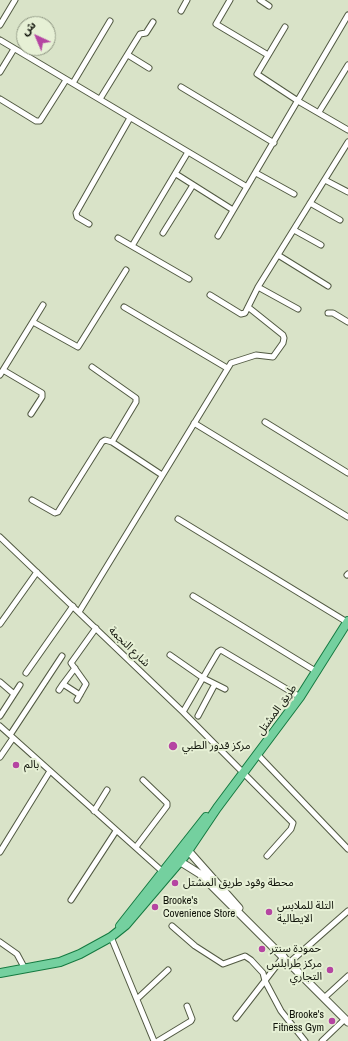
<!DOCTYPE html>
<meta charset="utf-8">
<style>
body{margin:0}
#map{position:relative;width:348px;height:1041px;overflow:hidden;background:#d9e3c8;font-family:"Archivo Narrow","Noto Sans Arabic",sans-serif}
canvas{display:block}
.north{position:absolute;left:16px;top:16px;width:40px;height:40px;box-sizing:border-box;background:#e6f0d5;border:1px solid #909884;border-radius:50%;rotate:316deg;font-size:11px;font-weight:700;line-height:16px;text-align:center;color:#10130a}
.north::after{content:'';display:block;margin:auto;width:14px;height:18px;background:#b545a2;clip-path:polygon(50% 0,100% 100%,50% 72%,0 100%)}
</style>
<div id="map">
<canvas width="348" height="1041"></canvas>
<div class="north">ش</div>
</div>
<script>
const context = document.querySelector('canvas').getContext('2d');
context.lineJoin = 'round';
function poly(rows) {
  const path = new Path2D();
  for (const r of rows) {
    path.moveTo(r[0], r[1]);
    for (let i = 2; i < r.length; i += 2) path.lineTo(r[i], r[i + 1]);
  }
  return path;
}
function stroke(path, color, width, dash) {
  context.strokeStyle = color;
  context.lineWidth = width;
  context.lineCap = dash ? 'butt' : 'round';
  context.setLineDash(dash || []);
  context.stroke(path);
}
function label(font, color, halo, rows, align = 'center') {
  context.font = font + ' "Archivo Narrow","Noto Sans Arabic",sans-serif';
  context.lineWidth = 4;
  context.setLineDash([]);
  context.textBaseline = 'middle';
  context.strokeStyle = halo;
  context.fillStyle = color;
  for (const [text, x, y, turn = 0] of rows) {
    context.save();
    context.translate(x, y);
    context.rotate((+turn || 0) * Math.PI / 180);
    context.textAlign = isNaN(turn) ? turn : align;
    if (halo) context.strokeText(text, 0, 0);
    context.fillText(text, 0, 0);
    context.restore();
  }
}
const minor = poly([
 [230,0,216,24,268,55],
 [260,0,269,6],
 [181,11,187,0],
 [0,25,15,0],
 [285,27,257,74,298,101,348,130],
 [0,40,247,187],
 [128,55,149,68],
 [0,72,14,49],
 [73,83,110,21],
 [181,87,274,143],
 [0,99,36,121,40,121,66,80],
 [100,99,140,34,146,33,153,22],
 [319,112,348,65],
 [256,173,294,194],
 [176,174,233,210],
 [325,180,348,192],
 [310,203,340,220],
 [89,224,77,217,76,213,130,118],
 [294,230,321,245],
 [163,233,193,185],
 [218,236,348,15],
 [118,238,189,279],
 [132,246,188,152],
 [278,255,328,286],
 [258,287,298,309],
 [210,295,241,314,245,313,258,287,348,142],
 [124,307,227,368],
 [328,313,333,313,348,322],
 [33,322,78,347,126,270],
 [92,367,136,398,136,402,112,442],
 [3,370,42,393,42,397,31,414],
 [0,375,43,305],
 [265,422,348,473],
 [194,423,348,517],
 [32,500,55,513,58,512,102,442,105,440,112,442,162,475],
 [178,519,347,622],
 [0,537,183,712,293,823,291,829,267,856],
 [347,575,348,574],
 [193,596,317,672],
 [79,612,231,363,256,355,273,357,283,343,284,338,283,335,248,307],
 [0,624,37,572],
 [170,655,203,678,225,689],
 [26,673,73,606],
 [0,682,14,694],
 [63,684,75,668],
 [59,690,63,684,80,695],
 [77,700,86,684,71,663,96,628],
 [183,712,218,652,221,650,300,697],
 [0,716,20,685],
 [198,716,215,684],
 [0,726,163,872],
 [10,735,62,656],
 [258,755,348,849],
 [0,757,13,738],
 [94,811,107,790],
 [136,847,167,806,167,803,143,780],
 [0,852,50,771],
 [71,900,116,831],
 [172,926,195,946,223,964,245,956,251,960,263,973,265,981,281,1011,305,1041],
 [111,937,154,1041],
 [0,942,17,954,24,967],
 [290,962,348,911],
 [324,998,348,976],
 [137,999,168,970],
 [236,1018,284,956],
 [158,1041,191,1021,192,1019,187,1006],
 [322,1041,345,1019]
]);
const secondary = poly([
 [185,847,239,908],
 [176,859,200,874,348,1022]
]);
const primary = poly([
 [120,926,206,817],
 [0,973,60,962,80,954,111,937,126,925,184,857,217,808,300,697,348,621]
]);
const markers = [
 [173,746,5,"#b545a2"],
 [16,765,4,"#b545a2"],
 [175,883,4,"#b545a2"],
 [155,907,4,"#b545a2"],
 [269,912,4,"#b545a2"],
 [262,949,4,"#b545a2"],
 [330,970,4,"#b545a2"],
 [332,1021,4,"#b545a2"]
];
const streetNames = [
 ["شارع النجمة",129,647,44],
 ["طريق المشتل",277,710,-54]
];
const poiNames = [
 ["مركز قدور الطبي",182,746],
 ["بالم",24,765],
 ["محطة وقود طريق المشتل",183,883],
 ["Brooke's",163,901],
 ["Covenience Store",163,914],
 ["التلة للملابس",277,906],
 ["الايطالية",277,919],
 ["حمودة سنتر",270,949],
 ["مركز طرابلس",322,964,"right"],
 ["التجاري",322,977,"right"],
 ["Brooke's",324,1015,"right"],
 ["Fitness Gym",324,1028,"right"]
];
stroke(minor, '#525a43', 7);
stroke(secondary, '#525a43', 9);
stroke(primary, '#157a41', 10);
stroke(minor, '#fff', 5);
stroke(secondary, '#fff', 7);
stroke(primary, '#74d09f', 8);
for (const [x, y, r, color] of markers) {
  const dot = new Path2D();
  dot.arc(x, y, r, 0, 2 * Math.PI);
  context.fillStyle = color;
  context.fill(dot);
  stroke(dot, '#e6f0d5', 1.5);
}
label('11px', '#10130a', '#e6f0d5', streetNames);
label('11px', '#10130a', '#e6f0d5', poiNames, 'left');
</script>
